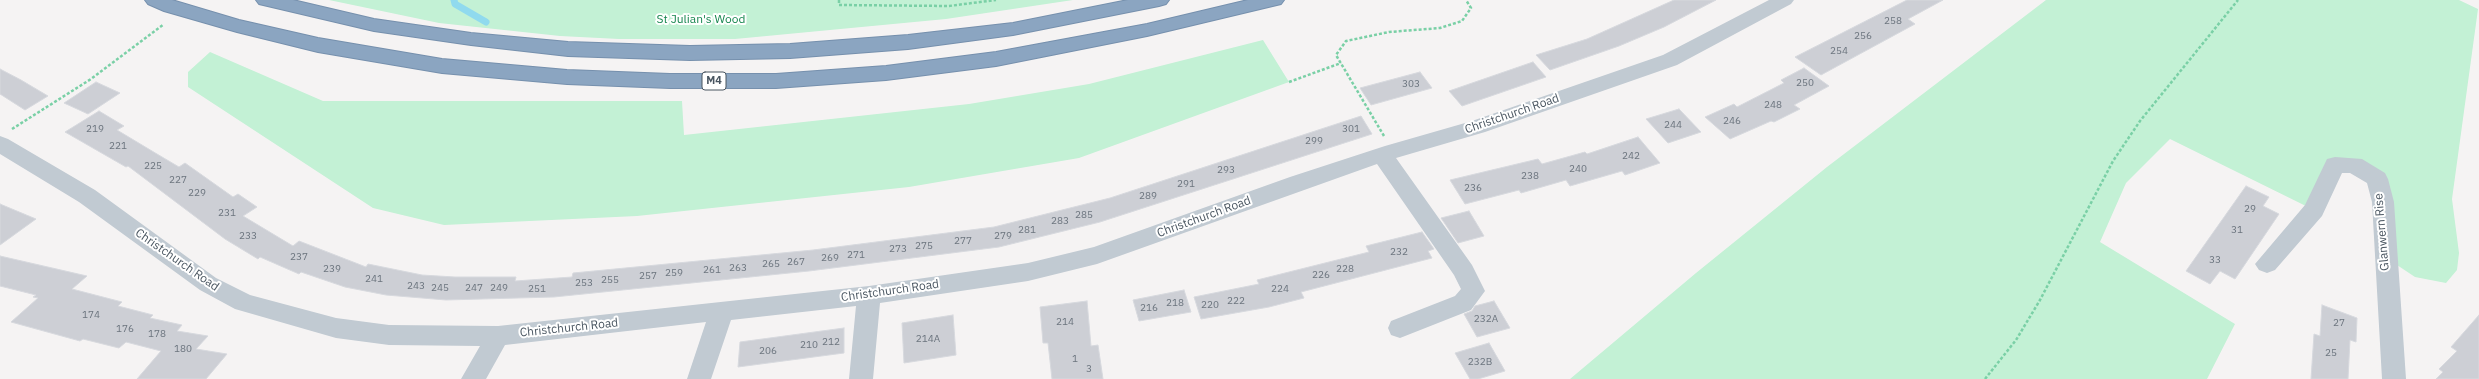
<!DOCTYPE html>
<style>
body{margin:0}
canvas{display:block;background:#f5f3f3}
</style>
<canvas width="2479" height="379"></canvas>
<script>
const context = document.querySelector('canvas').getContext('2d');
context.lineJoin = 'round';
function paint(path, color) {
  context.fillStyle = color;
  context.fill(path, 'evenodd');
}
function poly(rows) {
  const path = new Path2D();
  for (const r of rows) {
    path.moveTo(r[0], r[1]);
    for (let i = 2; i < r.length; i += 2) path.lineTo(r[i], r[i + 1]);
  }
  return path;
}
function stroke(path, color, width, dash) {
  context.strokeStyle = color;
  context.lineWidth = width;
  context.lineCap = dash ? 'butt' : 'round';
  context.setLineDash(dash || []);
  context.stroke(path);
}
function label(font, color, halo, rows, align = 'center') {
  context.font = font + ' "IBM Plex Sans",sans-serif';
  context.lineWidth = 4;
  context.setLineDash([]);
  context.textBaseline = 'middle';
  context.strokeStyle = halo;
  context.fillStyle = color;
  for (const [text, x, y, turn = 0] of rows) {
    context.save();
    context.translate(x, y);
    context.rotate((+turn || 0) * Math.PI / 180);
    context.textAlign = isNaN(turn) ? turn : align;
    if (halo) context.strokeText(text, 0, 0);
    context.fillText(text, 0, 0);
    context.restore();
  }
}
const green = poly([
 [329,0,1073,0,946,19,735,39,619,39,560,36,439,23],
 [2046,0,2459,0,2478,9,2452,199,2459,253,2457,270,2446,283,2415,277,2385,257,2377,179,2335,165,2314,210,2170,139,2126,183,2100,242,2235,324,2207,379,1570,379,1696,273,1827,167],
 [1263,40,1289,82,1079,158,909,187,637,216,444,225,373,208,188,87,188,72,210,52,323,101,682,101,684,135,969,104,1089,84]
]);
const stream = poly([
 [454,0,455,4,486,22]
]);
const building = poly([
 [1674,0,1716,0,1664,27,1619,46,1550,70,1536,55,1587,39,1674,0],
 [1907,0,1943,0,1908,19,1915,24,1821,75,1795,57,1907,0],
 [1533,62,1546,77,1462,106,1449,91,1533,62],
 [1804,68,1829,86,1794,105,1800,109,1774,122,1771,121,1730,139,1705,117,1734,104,1737,107,1784,83,1781,80,1804,68],
 [0,69,21,80,48,96,25,110,0,94,0,69],
 [1420,72,1432,88,1371,105,1360,88,1420,72],
 [96,82,120,93,88,114,64,103,96,82],
 [1679,109,1701,132,1668,143,1646,119,1679,109],
 [99,111,124,126,117,130,157,154,179,167,185,163,233,197,238,194,257,207,243,216,293,246,299,241,366,267,368,264,422,275,455,277,516,277,515,281,572,277,573,273,813,250,994,227,1110,198,1361,116,1372,134,1100,222,999,247,809,271,554,297,446,300,386,295,345,287,301,272,299,274,260,257,258,259,225,239,128,166,126,167,65,132,99,111],
 [1638,137,1660,163,1625,175,1622,171,1570,186,1566,180,1521,193,1519,190,1465,204,1450,180,1538,159,1542,164,1585,152,1587,154,1638,137],
 [2246,186,2269,197,2263,206,2279,214,2235,279,2220,271,2210,284,2186,271,2246,186],
 [0,204,36,219,0,245,0,204],
 [1469,211,1484,236,1458,243,1441,218,1469,211],
 [1422,232,1434,249,1428,251,1432,258,1301,292,1304,298,1269,307,1201,319,1194,297,1259,284,1257,280,1369,252,1366,246,1422,232],
 [0,256,87,276,72,289,122,302,118,306,153,315,150,318,182,325,177,331,208,336,196,349,227,354,206,379,137,379,161,351,126,342,119,348,83,339,80,341,11,322,38,298,33,297,36,295,0,286,0,256],
 [1184,290,1191,312,1139,321,1133,300,1184,290],
 [1087,301,1091,346,1098,345,1103,379,1052,379,1048,343,1043,343,1040,307,1087,301],
 [1494,301,1510,328,1477,337,1464,314,1472,311,1475,306,1494,301],
 [2322,305,2357,318,2356,342,2350,340,2348,379,2311,379,2314,334,2320,336,2322,305],
 [953,315,956,355,904,363,902,323,953,315],
 [2479,315,2479,379,2436,379,2443,372,2439,369,2457,351,2451,347,2479,315],
 [844,328,844,353,738,367,740,342,844,328],
 [1489,343,1505,371,1478,379,1470,379,1455,353,1489,343]
]);
const path = poly([
 [839,0,839,5,949,6,996,0],
 [1289,82,1341,63],
 [12,129,91,79,164,24],
 [1384,136,1336,55,1346,41,1389,32,1440,28,1462,21,1471,8,1466,0],
 [1985,379,2016,340,2040,300,2113,161,2140,121,2238,0]
]);
const minor = poly([
 [1769,0,1794,0,1791,4,1677,65,1485,132,1396,158,1472,265,1485,291,1471,310,1400,338,1391,335,1388,328,1391,321,1455,296,1461,289,1454,275,1377,164,1097,264,1028,281,880,303,873,379,849,379,856,306,731,320,711,379,687,379,706,322,505,345,486,379,461,379,480,346,389,345,336,338,235,309,200,290,79,202,0,154,0,136,8,139,95,190,216,278,250,295,336,318,389,325,498,326,869,286,1028,263,1094,247,1290,177,1385,146,1472,121,1663,55,1769,0],
 [2335,157,2362,159,2385,173,2388,179,2394,202,2406,379,2382,379,2372,202,2367,183,2350,173,2342,173,2322,216,2275,270,2267,273,2259,270,2255,264,2305,205,2327,159,2335,157]
]);
const highway = poly([
 [145,0,172,0,239,20,318,38,442,59,567,70,670,74,776,74,886,66,996,52,1147,24,1248,0,1284,0,1281,4,1147,36,996,66,886,80,776,88,670,88,567,84,442,73,318,52,237,32,164,11,148,4,145,0],
 [256,0,293,0,374,19,471,33,568,42,690,46,790,44,908,35,1013,23,1128,0,1169,0,1166,4,1159,6,1013,35,908,49,790,58,690,60,568,56,471,45,374,31,259,4,256,0]
]);
const numberNames = [
 ["258",1893,21],
 ["256",1863,36],
 ["254",1839,51],
 ["250",1805,83],
 ["303",1411,84],
 ["248",1773,105],
 ["246",1732,121],
 ["244",1673,125],
 ["219",95,129],
 ["301",1351,129],
 ["299",1314,141],
 ["221",118,146],
 ["242",1631,156],
 ["225",153,166],
 ["240",1578,169],
 ["293",1226,170],
 ["238",1530,176],
 ["227",178,180],
 ["291",1186,184],
 ["236",1473,188],
 ["229",197,193],
 ["289",1148,196],
 ["29",2250,209],
 ["231",227,213],
 ["285",1084,215],
 ["283",1060,221],
 ["281",1027,230],
 ["31",2237,230],
 ["233",248,236],
 ["279",1003,236],
 ["277",963,241],
 ["275",924,246],
 ["273",898,249],
 ["232",1399,252],
 ["271",856,255],
 ["237",299,257],
 ["269",830,258],
 ["33",2215,260],
 ["267",796,262],
 ["265",771,264],
 ["263",738,268],
 ["239",332,269],
 ["228",1345,269],
 ["261",712,270],
 ["259",674,273],
 ["226",1321,275],
 ["257",648,276],
 ["241",374,279],
 ["255",610,280],
 ["253",584,283],
 ["243",416,286],
 ["245",440,288],
 ["247",474,288],
 ["249",499,288],
 ["251",537,289],
 ["224",1280,289],
 ["222",1236,301],
 ["218",1175,303],
 ["220",1210,305],
 ["216",1149,308],
 ["174",91,315],
 ["232A",1486,319],
 ["214",1065,322],
 ["27",2339,323],
 ["176",125,329],
 ["178",157,334],
 ["214A",928,339],
 ["212",831,342],
 ["210",809,345],
 ["180",183,349],
 ["206",768,351],
 ["25",2331,353],
 ["1",1075,359],
 ["232B",1480,362],
 ["3",1089,369]
];
const shields = [
 [714,81,24]
];
const shieldNames = [
 ["M4",714,81]
];
const parkNames = [
 ["St Julian's Wood",701,20]
];
const streetNames = [
 ["Christchurch Road",1512,114,-19],
 ["Christchurch Road",1204,217,-20],
 ["Glanwern Rise",2382,232,-95],
 ["Christchurch Road",177,260,35],
 ["Christchurch Road",890,291,-8],
 ["Christchurch Road",569,328,-6]
];
paint(green, '#c3f1d5');
stroke(stream, '#90daee', 7);
paint(building, '#cdcfd5');
stroke(building, '#d7d9de', 1);
stroke(highway, '#7690ad', 2);
stroke(path, '#7ad0a6', 2.5, [3, 2]);
paint(minor, '#c1cad2');
paint(highway, '#8ba5c1');
label('10px', '#6b747e', null, numberNames);
for (const [x, y, w] of shields) {
  const box = new Path2D();
  box.roundRect(x - w / 2, y - 9, w, 18, 3);
  context.fillStyle = '#fff';
  context.fill(box);
  stroke(box, '#4a5661', 1);
}
label('bold 11px', '#4a5661', null, shieldNames);
label('12px', '#17864f', '#fff', parkNames);
label('12px', '#4a5661', '#fff', streetNames);
</script>
